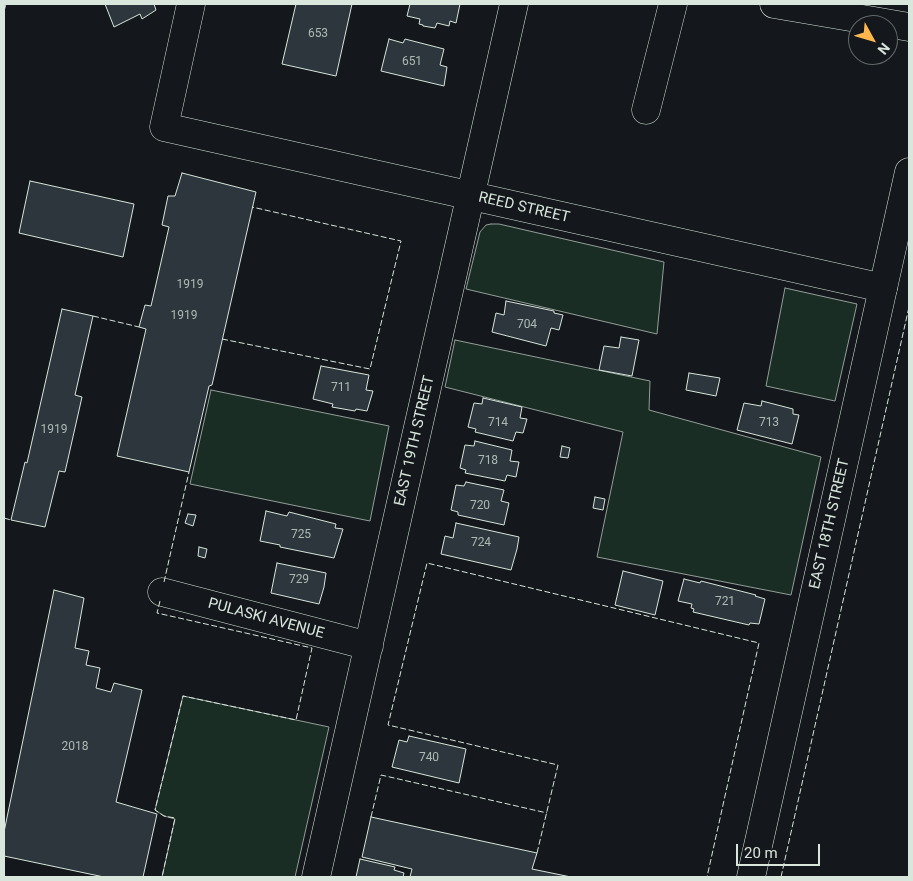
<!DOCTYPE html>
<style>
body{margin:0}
#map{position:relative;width:913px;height:881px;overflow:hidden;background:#14181c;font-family:Roboto,sans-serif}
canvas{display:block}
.frame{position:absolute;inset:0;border:5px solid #d8e6dc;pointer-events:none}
.north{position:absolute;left:848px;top:15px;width:50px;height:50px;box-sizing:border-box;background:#14181c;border:1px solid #626a69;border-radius:50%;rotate:129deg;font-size:14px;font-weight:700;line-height:20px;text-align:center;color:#d8e6dc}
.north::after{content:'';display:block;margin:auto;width:18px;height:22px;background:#ffb74d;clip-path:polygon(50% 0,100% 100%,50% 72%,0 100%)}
.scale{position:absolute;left:736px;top:844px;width:84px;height:22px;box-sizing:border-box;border:2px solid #d8e6dc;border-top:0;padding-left:6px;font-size:15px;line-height:18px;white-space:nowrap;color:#d8e6dc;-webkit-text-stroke:4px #14181c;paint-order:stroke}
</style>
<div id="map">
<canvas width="913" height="881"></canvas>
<div class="frame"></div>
<div class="north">N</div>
<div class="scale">20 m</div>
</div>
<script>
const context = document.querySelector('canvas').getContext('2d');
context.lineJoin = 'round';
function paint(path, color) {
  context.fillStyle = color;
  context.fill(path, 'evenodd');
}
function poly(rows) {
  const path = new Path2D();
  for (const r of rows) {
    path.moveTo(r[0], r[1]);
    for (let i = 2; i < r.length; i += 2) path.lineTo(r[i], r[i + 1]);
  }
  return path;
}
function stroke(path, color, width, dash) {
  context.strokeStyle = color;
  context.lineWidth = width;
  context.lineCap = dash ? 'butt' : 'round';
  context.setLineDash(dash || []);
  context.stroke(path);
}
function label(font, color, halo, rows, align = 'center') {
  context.font = font + ' Roboto,sans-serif';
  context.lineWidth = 4;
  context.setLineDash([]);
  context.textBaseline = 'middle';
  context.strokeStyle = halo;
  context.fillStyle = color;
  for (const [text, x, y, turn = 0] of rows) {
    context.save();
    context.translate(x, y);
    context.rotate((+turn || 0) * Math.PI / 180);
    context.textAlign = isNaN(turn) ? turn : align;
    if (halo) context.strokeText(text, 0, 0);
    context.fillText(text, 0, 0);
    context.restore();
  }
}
const green = poly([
 [491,224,499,224,664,262,657,334,466,289,480,232,486,225,491,224],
 [785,288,857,304,835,401,766,386,785,288],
 [455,340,650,381,649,410,821,457,791,595,597,557,623,432,445,387,455,340],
 [211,390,389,426,370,521,190,484,211,390],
 [183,696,329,727,295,877,162,877,175,819,164,816,155,810,183,696]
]);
const building = poly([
 [105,4,154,4,156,10,142,19,140,14,114,27,105,4],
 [296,4,352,4,336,76,282,64,296,4],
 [410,4,460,4,456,23,450,21,449,26,437,23,435,28,423,26,423,25,419,24,420,19,407,16,410,4],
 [389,39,403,43,405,39,444,49,440,65,447,67,444,86,381,71,389,39],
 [182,173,256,192,212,385,209,386,189,472,117,456,146,329,139,327,145,305,151,306,169,227,162,225,168,196,175,196,182,173],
 [30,181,134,204,123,257,19,233,30,181],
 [506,301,554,311,554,313,563,315,559,330,551,328,546,346,492,332,496,313,504,315,506,301],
 [62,309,93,316,75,395,82,397,65,472,59,471,45,527,11,520,25,462,27,463,62,309],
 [621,337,639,340,632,376,599,370,604,346,619,348,621,337],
 [321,366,369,375,366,390,373,391,367,411,356,409,355,411,332,407,333,404,313,399,321,366],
 [689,373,720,378,716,396,686,390,689,373],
 [483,398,522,407,520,418,527,419,523,433,516,432,513,441,475,432,476,429,468,427,474,403,482,404,483,398],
 [762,401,793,409,793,414,799,415,792,444,737,430,744,403,761,406,762,401],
 [475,441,512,450,510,461,519,462,516,477,507,475,505,481,465,473,466,470,460,468,465,445,474,446,475,441],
 [562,446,570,448,568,458,560,457,562,446],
 [466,482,504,490,501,501,509,503,504,525,458,515,458,512,451,510,456,485,464,486,466,482],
 [595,497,605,499,603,510,593,508,595,497],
 [266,511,287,516,289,512,336,524,335,528,343,529,334,558,280,547,280,545,260,541,266,511],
 [188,514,196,515,193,526,185,523,188,514],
 [456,523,519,537,517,549,511,570,441,554,445,536,453,538,456,523],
 [199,547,207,549,205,558,198,556,199,547],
 [277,563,326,573,324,587,319,604,271,593,277,563],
 [623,571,663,581,655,615,615,605,623,571],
 [684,579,700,583,701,581,756,595,755,596,765,599,759,624,750,623,749,625,693,612,694,609,691,608,692,604,678,601,684,579],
 [54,590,84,598,75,648,89,651,86,665,100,668,96,688,111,692,114,683,142,690,116,802,157,814,143,877,104,877,4,856,4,832,54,590],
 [409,736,466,749,459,783,392,767,399,740,407,742,409,736],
 [371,817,537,853,532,869,571,877,410,877,412,869,362,857,371,817],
 [360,859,395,867,394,870,404,873,403,877,356,877,360,859]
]);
const minor = poly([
 [191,4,164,127,883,288],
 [774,4,909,27],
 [646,110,673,4],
 [162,592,369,646],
 [316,877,514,4]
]);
const major = poly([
 [751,877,909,172]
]);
const fence = poly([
 [4,11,6,4],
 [93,316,139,327],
 [222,339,370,369,401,241,252,207],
 [4,518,11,520],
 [164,582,189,472],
 [160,601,157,613,312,648,296,720,183,696,155,810,164,816,175,818,162,877],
 [371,817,381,775,547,813],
 [537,853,558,765,388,725,427,563,759,643,707,877],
 [781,877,909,307]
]);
const numberNames = [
 ["653",318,34],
 ["651",412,62],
 ["1919",190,285],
 ["1919",184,316],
 ["704",527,325],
 ["711",341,388],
 ["714",498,423],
 ["713",769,423],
 ["1919",54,430],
 ["718",488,461],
 ["720",480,506],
 ["725",301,535],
 ["724",481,543],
 ["729",299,580],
 ["721",725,602],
 ["2018",75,747],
 ["740",429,758]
];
const streetNames = [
 ["REED STREET",524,208,13],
 ["EAST 19TH STREET",415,441,-77],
 ["EAST 18TH STREET",830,524,-77],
 ["PULASKI AVENUE",266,619,15]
];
paint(green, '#1a2d24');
stroke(green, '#939e99', 1);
paint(building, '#2c363c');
stroke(building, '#d8e6dc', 1);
stroke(minor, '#d8e6dc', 29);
stroke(major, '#d8e6dc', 29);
stroke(minor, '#14181c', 28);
stroke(major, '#14181c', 28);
stroke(fence, '#d8e6dc', 1, [6, 2.5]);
label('12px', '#adbab4', null, numberNames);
label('15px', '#d8e6dc', '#14181c', streetNames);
</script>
